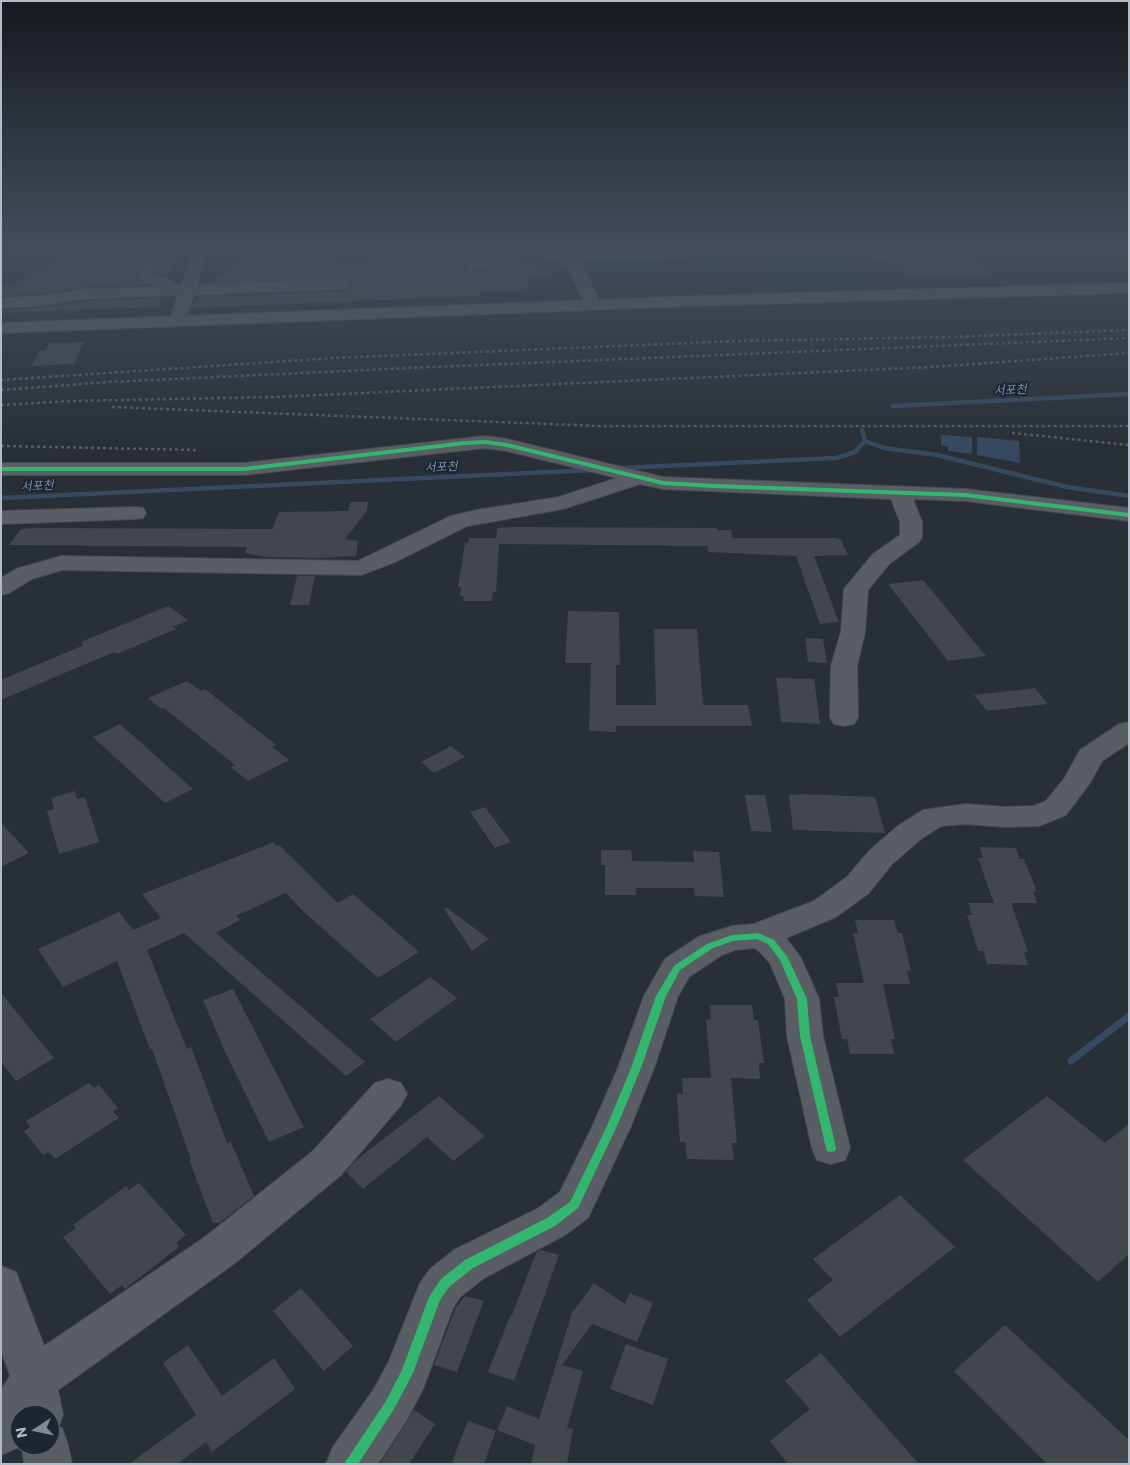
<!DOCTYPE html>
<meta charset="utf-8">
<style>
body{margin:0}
#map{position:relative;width:1130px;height:1465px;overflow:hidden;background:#292f36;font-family:Commissioner,sans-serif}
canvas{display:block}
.frame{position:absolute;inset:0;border:2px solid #b2bbc8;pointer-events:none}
.north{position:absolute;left:10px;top:1405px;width:50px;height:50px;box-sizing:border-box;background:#1c2531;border:1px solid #58616d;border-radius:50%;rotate:259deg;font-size:14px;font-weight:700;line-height:20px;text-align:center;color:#b2bbc8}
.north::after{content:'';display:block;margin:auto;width:18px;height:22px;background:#828a95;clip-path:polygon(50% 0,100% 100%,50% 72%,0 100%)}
</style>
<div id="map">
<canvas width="1130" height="1465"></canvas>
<div class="frame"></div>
<div class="north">N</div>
</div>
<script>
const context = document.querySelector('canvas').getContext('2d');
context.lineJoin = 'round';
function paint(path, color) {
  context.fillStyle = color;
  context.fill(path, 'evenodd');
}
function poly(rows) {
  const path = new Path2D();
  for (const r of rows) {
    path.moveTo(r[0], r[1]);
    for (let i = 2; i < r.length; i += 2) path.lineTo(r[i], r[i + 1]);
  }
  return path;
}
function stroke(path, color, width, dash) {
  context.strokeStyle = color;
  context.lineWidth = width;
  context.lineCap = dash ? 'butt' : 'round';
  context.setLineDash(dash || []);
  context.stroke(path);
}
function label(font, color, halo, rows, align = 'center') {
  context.font = font + ' Commissioner,"Noto Sans KR",sans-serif';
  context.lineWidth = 4;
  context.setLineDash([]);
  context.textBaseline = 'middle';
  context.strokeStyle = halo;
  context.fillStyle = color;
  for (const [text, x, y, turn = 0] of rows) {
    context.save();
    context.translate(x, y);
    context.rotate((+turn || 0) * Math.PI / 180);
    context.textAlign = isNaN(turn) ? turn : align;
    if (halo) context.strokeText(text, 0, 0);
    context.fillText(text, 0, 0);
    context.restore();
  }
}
const green = poly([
 [725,257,731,266,699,266,681,260],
 [654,260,658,261,645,269,594,270,590,262],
 [849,265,866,287,783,289,770,269]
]);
const water = poly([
 [941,435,972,437,972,454,948,451,948,447,941,445],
 [977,437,1019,441,1020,463,977,455]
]);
const streamFar1 = poly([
 [893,406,1129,394],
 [865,441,884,448,937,455,1067,487,1129,496],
 [620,468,836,458,855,452,865,441,862,430],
 [1,498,593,470]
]);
const stream = poly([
 [1071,1061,1129,1016]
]);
const building = poly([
 [69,246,104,247,179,247,168,277,153,272,155,263,151,258,146,257,139,259,134,273,140,281,151,285,85,287,39,294,1,296,1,285,14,285,30,272,46,272],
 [295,246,303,246,303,248,332,247,333,262,368,262,368,257,385,256,383,248,407,255,420,254,421,255,451,246,467,246,495,254,467,262,463,268,467,272,472,273,516,261,557,274,557,276,526,277,530,288,527,288,528,291,480,293,480,296,191,308,198,297,342,291,351,285,348,280,342,277,211,283,217,276,222,276,249,248],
 [860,246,894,246,896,249,925,247,930,248,935,253,970,253,997,276,953,278,950,275,905,276,892,261,875,262],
 [161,298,158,307,1,313,1,310,39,308,85,301],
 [84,342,74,364,32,366,39,351,45,351,49,343],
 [350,502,368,502,367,511,345,539,358,541,356,556,319,558,267,557,245,553,247,547,9,545,21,529,36,528,272,529,279,512,348,511],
 [512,527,717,528,717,530,731,530,732,538,837,538,841,540,848,555,814,556,839,622,820,624,796,556,708,552,708,546,499,544,496,592,493,592,492,601,463,601,464,596,460,596,461,587,458,587,465,543,468,543,469,538,496,538,497,528],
 [297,576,315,576,309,605,290,605],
 [923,580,986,656,948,661,888,584],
 [168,606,188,620,173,627,176,629,117,654,114,652,1,700,1,680,84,645,81,642],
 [568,611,619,612,620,665,616,665,616,705,656,705,654,629,697,629,703,705,748,705,752,726,616,726,616,732,589,731,591,663,565,663],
 [805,638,823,639,827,663,808,662],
 [776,678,814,679,820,724,781,722],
 [187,681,201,691,205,689,276,745,272,747,289,760,248,781,231,767,235,765,164,708,161,709,148,698],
 [1035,688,1048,704,987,711,974,695],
 [120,724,193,789,165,803,93,737],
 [451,746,465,757,434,773,421,762],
 [75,791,77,799,85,797,99,842,59,854,47,811,54,809,51,798],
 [801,794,875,797,885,833,793,830,789,795],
 [745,795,765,795,772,832,751,831],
 [485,807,511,842,495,848,470,812],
 [1,823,29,853,1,867],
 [274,842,276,846,279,845,338,903,353,894,419,952,378,978,304,912,286,893,236,916,240,920,216,933,365,1062,346,1076,184,933,147,950,187,1049,191,1047,227,1143,231,1142,254,1196,219,1223,213,1223,189,1160,191,1159,152,1049,150,1049,117,961,63,987,38,949,119,912,133,930,161,918,142,894],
 [979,847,1016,848,1020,859,1024,859,1037,892,1033,891,1037,903,1011,903,1028,952,1024,952,1028,965,987,964,983,951,978,951,967,915,972,915,968,903,994,903,978,858,983,858],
 [601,850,631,850,632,861,694,862,693,851,719,852,724,897,695,896,694,888,636,888,636,895,605,895,605,865,601,865],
 [446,907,489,939,472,951,444,909],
 [855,920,894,920,898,933,902,933,911,971,907,970,910,984,883,984,895,1039,891,1039,894,1054,850,1054,847,1039,842,1039,834,997,839,997,836,983,864,983,853,933,858,933],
 [430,977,457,998,396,1042,370,1019],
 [233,989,304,1127,269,1142,226,1054,203,1000],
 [1,993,54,1058,16,1081,1,1062],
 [710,1005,752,1005,754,1020,758,1020,764,1063,759,1063,760,1079,731,1078,737,1143,732,1143,734,1160,687,1159,685,1142,680,1142,677,1094,683,1094,682,1078,711,1078,706,1019,711,1020],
 [89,1083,94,1088,99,1085,118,1108,113,1111,119,1118,55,1159,49,1152,43,1155,24,1131,30,1127,26,1121],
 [439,1096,485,1136,453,1161,427,1137,363,1189,346,1172,355,1161],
 [1047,1096,1105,1143,1129,1124,1129,1254,1098,1282,963,1160],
 [139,1183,186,1235,176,1243,179,1247,125,1289,122,1285,110,1294,63,1237,76,1228,73,1225,126,1186,129,1190],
 [900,1195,955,1247,840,1337,807,1300,833,1280,813,1259],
 [541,1250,559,1255,514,1381,488,1372,511,1314,512,1315,536,1253],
 [594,1283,625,1304,630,1293,653,1303,637,1342,592,1324,562,1365,583,1371,567,1428,573,1429,567,1464,531,1464,535,1445,497,1430,507,1406,539,1419,572,1313],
 [301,1288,353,1346,324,1371,273,1311],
 [465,1296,484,1301,457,1372,434,1365,455,1309],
 [1005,1325,1129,1440,1129,1464,1047,1464,954,1371],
 [626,1344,668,1359,653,1405,610,1389],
 [188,1345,222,1396,274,1358,295,1389,212,1452,206,1442,177,1464,129,1464,196,1415,163,1363],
 [821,1353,919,1464,788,1464,770,1441,810,1409,785,1381],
 [414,1410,435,1424,409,1464,380,1464],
 [468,1421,496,1431,484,1464,451,1464]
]);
const minor = poly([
 [196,246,210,246,197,285,342,279,347,281,350,284,347,287,342,289,194,295,185,321,183,324,177,326,171,324,169,321,178,295,85,299,39,306,1,308,1,298,39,296,85,289,160,287,142,280,136,272,141,260,146,259,151,260,153,263,151,272,152,274,168,279,178,286,181,286,196,246],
 [388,246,444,246,437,250,407,253,390,249,388,246],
 [520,246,542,246,560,253,823,246,816,250,779,254,579,261,585,271,601,305,599,308,593,310,587,308,585,305,567,265,535,254,472,271,467,270,465,267,467,264,522,249,520,246],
 [485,436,507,439,663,477,965,489,1129,508,1129,521,965,501,913,499,922,522,922,537,919,542,889,564,868,590,865,632,857,666,858,718,854,724,844,726,834,724,830,718,831,666,841,632,844,589,873,554,900,535,900,522,891,499,663,489,640,484,563,509,467,526,395,562,361,575,62,570,32,579,9,593,1,595,1,578,16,569,61,556,358,561,451,516,477,510,559,497,617,478,507,451,485,448,244,475,1,475,1,463,244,463,485,436],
 [135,507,143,508,146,513,143,518,135,519,1,524,1,511,135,507],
 [1129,722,1129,743,1102,761,1090,783,1066,815,1039,826,1006,827,966,824,941,826,921,839,892,864,869,893,836,917,786,938,801,958,819,999,823,1036,850,1148,845,1160,831,1164,817,1160,812,1148,787,1036,785,999,770,963,759,951,754,948,735,950,722,955,689,977,678,996,654,1068,631,1126,588,1218,565,1235,484,1278,460,1297,453,1308,423,1389,406,1421,378,1464,326,1464,333,1447,374,1389,389,1361,420,1283,430,1269,454,1250,537,1209,560,1192,593,1125,618,1068,644,996,665,959,698,937,732,926,754,924,814,901,847,877,870,850,899,825,923,810,966,804,1006,807,1034,806,1046,801,1064,779,1080,750,1119,724,1129,722],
 [388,1079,401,1083,407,1094,401,1105,341,1175,235,1263,58,1390,63,1415,58,1427,62,1428,68,1445,72,1464,24,1464,22,1445,50,1445,50,1415,20,1415,20,1444,17,1448,1,1455,1,1390,10,1376,1,1350,1,1266,16,1272,44,1346,205,1237,313,1151,375,1083,388,1079]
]);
const major = poly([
 [1129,283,1129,293,693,306,1,333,1,323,693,296,1129,283]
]);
const rail = poly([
 [1,380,333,358,735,341,950,337,1129,330],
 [1,390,109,382,410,368,1129,338],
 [1,405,70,401,275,397,931,367,1129,353],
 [112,407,600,426,1129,426],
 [1012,433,1129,445],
 [1,446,199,450]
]);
const cycleway = poly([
 [485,440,507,443,663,481,714,484,965,493,1129,513,1129,517,965,497,714,488,663,485,507,447,485,444,465,445,244,471,1,471,1,467,244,467,465,441,485,440],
 [758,933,774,940,787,956,807,999,810,1036,836,1148,835,1151,831,1152,827,1151,826,1148,800,1036,797,999,780,960,768,944,757,939,733,941,713,948,680,970,666,996,641,1068,617,1126,578,1208,555,1226,473,1268,449,1287,440,1300,413,1373,394,1409,358,1464,344,1464,386,1401,402,1370,429,1297,441,1279,465,1260,547,1218,570,1202,607,1126,631,1068,656,996,674,966,707,944,732,935,758,933]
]);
const farWaternames = [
 ["서포천",1010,390,-3],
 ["서포천",441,467,-3],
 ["서포천",37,486,-3]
];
paint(green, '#26393c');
paint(water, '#374862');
stroke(streamFar1, '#374862', 4.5);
stroke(stream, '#374862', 7);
paint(building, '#42474d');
stroke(minor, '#474b51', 2);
stroke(major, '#464b53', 2);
paint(minor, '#595d64');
paint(major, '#5b5f66');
stroke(rail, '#575c62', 2.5, [3, 3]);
paint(cycleway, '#33b770');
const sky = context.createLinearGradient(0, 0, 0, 451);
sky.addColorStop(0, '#171a1e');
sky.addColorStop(0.55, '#434d5d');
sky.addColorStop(1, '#434d5d00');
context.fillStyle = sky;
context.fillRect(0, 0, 1130, 451);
label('italic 12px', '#7a91b0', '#1c2531', farWaternames);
</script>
